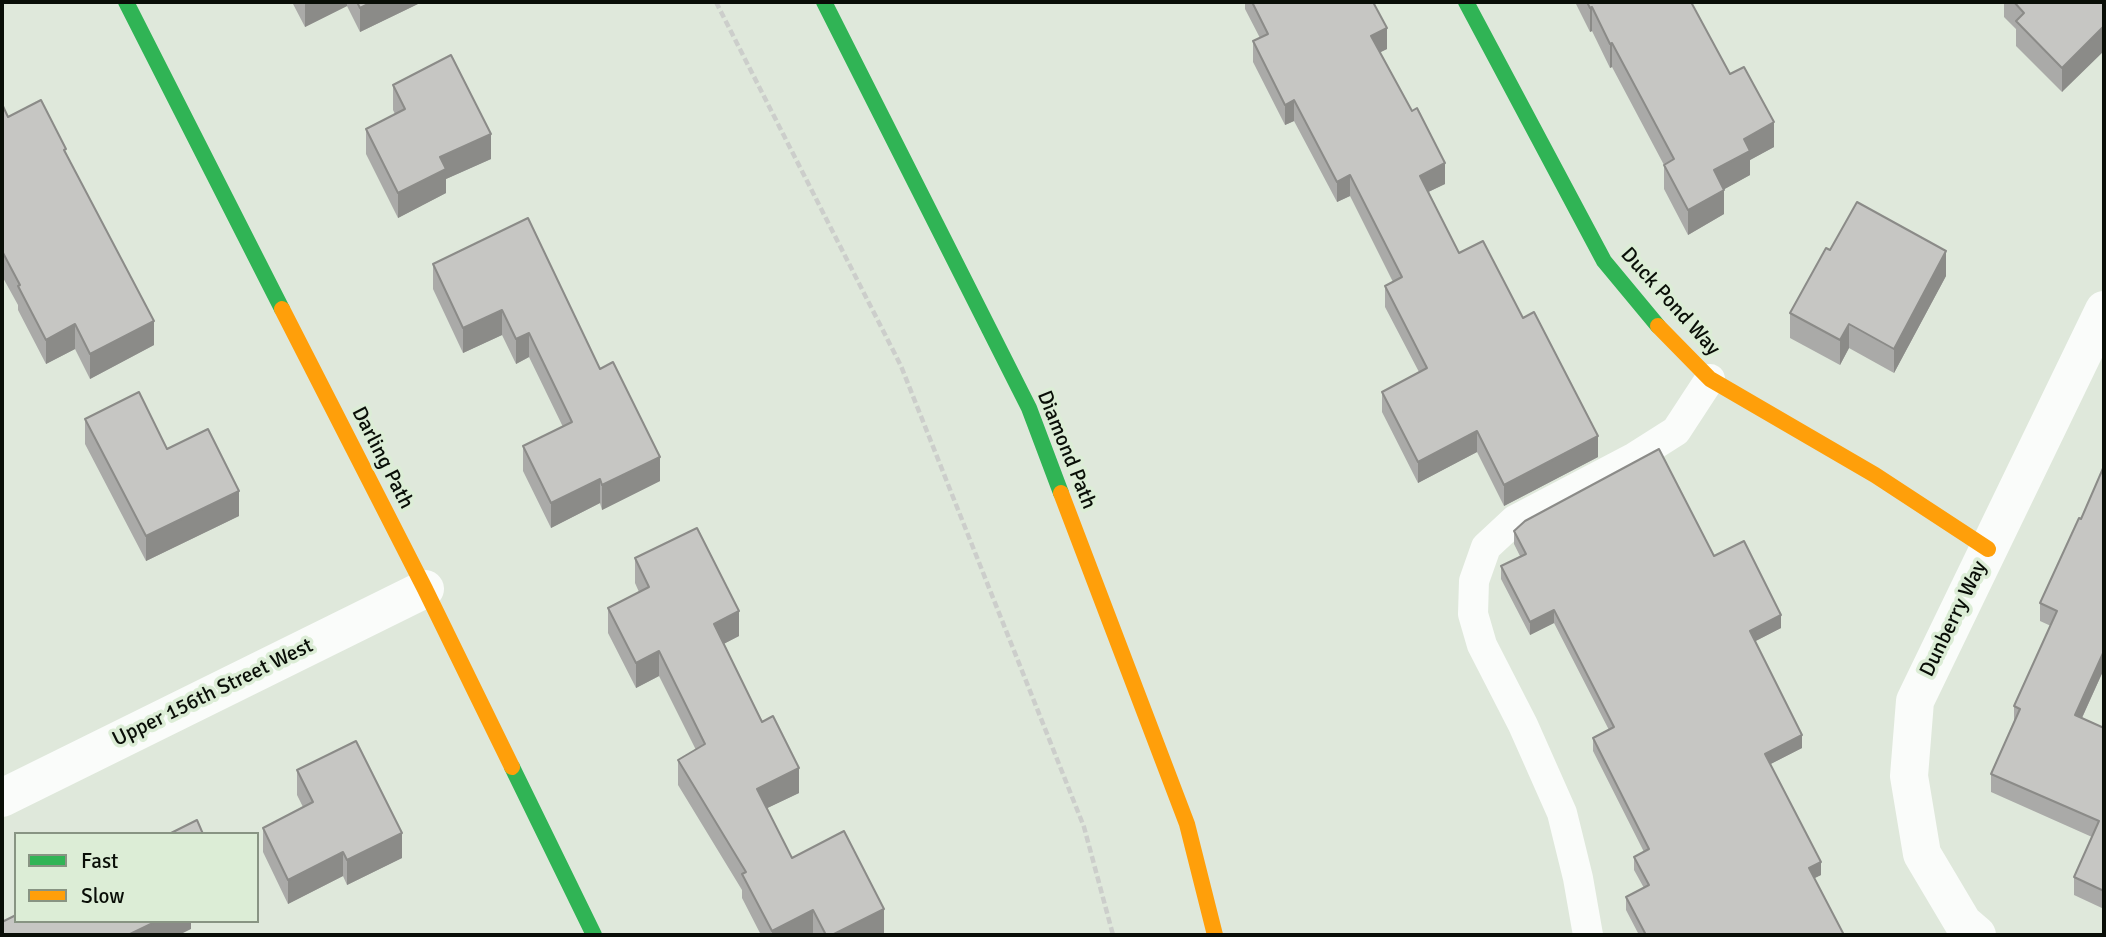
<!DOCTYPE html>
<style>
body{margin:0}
#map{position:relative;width:2106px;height:937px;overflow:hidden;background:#dfe8db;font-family:Signika,sans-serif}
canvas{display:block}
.frame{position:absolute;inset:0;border:4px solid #090e07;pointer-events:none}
.legend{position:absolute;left:14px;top:832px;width:245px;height:91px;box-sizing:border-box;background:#dcedd6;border:2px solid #889483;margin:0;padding:9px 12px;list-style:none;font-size:21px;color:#090e07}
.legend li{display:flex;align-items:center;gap:14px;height:35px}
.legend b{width:35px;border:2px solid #889483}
</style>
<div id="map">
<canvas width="2106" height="937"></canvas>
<div class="frame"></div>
<ul class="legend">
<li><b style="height:9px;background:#30b455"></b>Fast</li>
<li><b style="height:9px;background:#ff9f0a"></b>Slow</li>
</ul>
</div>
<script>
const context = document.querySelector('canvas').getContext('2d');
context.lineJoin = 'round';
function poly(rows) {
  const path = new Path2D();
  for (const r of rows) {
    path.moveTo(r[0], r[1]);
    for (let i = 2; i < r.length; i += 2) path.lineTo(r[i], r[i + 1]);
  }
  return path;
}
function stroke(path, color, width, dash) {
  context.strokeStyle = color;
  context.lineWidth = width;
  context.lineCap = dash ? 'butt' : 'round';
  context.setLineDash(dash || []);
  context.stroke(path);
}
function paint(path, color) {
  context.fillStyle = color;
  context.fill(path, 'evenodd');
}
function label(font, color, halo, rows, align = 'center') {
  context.font = font + ' Signika,sans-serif';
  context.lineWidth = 7;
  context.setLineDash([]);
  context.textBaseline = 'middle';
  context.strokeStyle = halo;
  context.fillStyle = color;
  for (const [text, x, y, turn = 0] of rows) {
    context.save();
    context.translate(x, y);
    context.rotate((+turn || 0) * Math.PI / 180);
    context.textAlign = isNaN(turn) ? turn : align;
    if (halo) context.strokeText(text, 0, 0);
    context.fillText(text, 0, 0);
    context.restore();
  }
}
const path = poly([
 [716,2,901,366,1084,827,1113,935]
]);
const lane = poly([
 [1588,935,1578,878,1562,813,1523,725,1482,645,1473,614,1474,581,1486,547,1515,520,1635,457,1676,431,1710,379]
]);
const street = poly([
 [2,798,425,589],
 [1977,935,1963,923,1922,854,1909,776,1915,701,2104,310]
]);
const fast = poly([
 [126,2,282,309],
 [824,2,1029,408,1061,493],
 [1466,2,1604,261,1658,326],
 [512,767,594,935]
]);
const slow = poly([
 [282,309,425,589,512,767],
 [1658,326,1710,379,1875,475,1988,549],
 [1061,493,1187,824,1215,935]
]);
const wall = poly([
 [292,2,420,2,420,3,360,32,347,6,305,27],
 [1245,2,1373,2,1387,49,1380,52,1445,184,1428,192,1459,253,1523,318,1598,457,1504,506,1477,452,1418,483,1382,412,1382,392,1419,372,1385,307,1385,286,1393,282,1350,196,1337,202,1294,121,1285,125,1253,62,1253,41,1260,38,1245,9],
 [1575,2,1691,2,1730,74,1774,147,1750,160,1750,175,1724,189,1724,214,1688,235,1664,189,1664,165,1612,67,1610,68,1592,31,1590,32],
 [2004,2,2104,2,2062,92,2016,46,2016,29,2004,17],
 [393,85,491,159,446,179,446,193,398,218,366,154,366,129,395,114,393,110],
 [2,104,8,117,66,154,154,345,90,379,75,349,46,364,18,310,18,305,2,276],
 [1830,250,1946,276,1894,373,1849,348,1840,365,1790,338,1790,313],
 [433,264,600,369,660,481,602,510,600,503,551,528,523,471,523,446,563,427,529,357,516,364,502,335,463,353,433,289],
 [85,419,167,449,239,516,146,561,85,444],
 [2104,466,2104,669,2082,718,2104,728,2104,909,2074,895,2074,877,2092,837,1991,792,1991,774,2014,721,2014,706,2051,626,2040,621,2040,603,2081,519],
 [1514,531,1714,556,1781,628,1755,641,1802,748,1770,764,1821,875,1814,878,1844,935,1639,935,1626,910,1626,897,1644,888,1634,870,1634,857,1644,852,1593,751,1593,738,1609,730,1554,623,1530,635,1501,579,1501,566,1520,556,1514,544],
 [635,558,739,636,723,644,799,793,767,808,792,858,884,933,881,935,761,935,742,898,742,890,678,785,678,760,696,750,659,676,636,688,608,633,608,608,639,592,635,583],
 [297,770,402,858,347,885,343,876,288,904,263,852,263,828,303,807,297,795]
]);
const shadedWall = poly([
 [306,2,347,2,347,6,305,27,305,3],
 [372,2,420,2,420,3,360,32,360,8],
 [1592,7,1592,31,1590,32,1590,8],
 [2104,26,2104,51,2062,92,2062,68],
 [1387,28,1387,49,1371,57,1371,36],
 [1612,43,1612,67,1610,68,1610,44],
 [1294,100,1294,121,1285,125,1285,105],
 [1774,122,1774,147,1750,160,1750,175,1714,195,1714,170,1744,139],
 [491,134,491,159,446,179,446,193,398,218,398,193,440,157],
 [1445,163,1445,184,1420,196,1420,176],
 [1350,175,1350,196,1337,202,1337,182],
 [1724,190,1724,214,1688,235,1688,210],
 [1946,251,1946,276,1894,373,1894,349],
 [502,310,502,335,463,353,463,328],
 [154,321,154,345,90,379,90,354],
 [75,324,75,349,46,364,46,340],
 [1849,324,1849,348,1840,365,1840,340],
 [529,333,529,357,516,364,516,339],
 [1477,431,1477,452,1418,483,1418,462],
 [1598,436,1598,457,1504,506,1504,485],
 [660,457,660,481,602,510,602,485],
 [600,479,600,503,551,528,551,503],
 [239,491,239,516,146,561,146,536],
 [1554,610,1554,623,1530,635,1530,622],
 [739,611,739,636,714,649,714,624],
 [1781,615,1781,628,1750,644,1750,631],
 [659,651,659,676,636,688,636,663],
 [2104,651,2104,669,2075,733,2075,715],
 [1802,735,1802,748,1765,767,1765,754],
 [799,768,799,793,757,813,757,789],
 [402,833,402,858,347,885,347,860],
 [343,852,343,876,288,904,288,880],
 [1821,862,1821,875,1809,881,1809,868],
 [884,909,884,933,881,935,832,935],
 [813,910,813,935,772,935,772,931],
 [157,921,191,921,191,929,179,935,128,935]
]);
const building = poly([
 [357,2,372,2,360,8,357,2],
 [1252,2,1373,2,1387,28,1371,36,1412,111,1417,108,1445,163,1420,176,1459,253,1483,241,1523,318,1534,312,1598,436,1504,485,1477,431,1418,462,1382,392,1427,368,1385,286,1402,277,1350,175,1337,182,1294,100,1285,105,1253,41,1268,34,1252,2],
 [1587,2,1691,2,1730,74,1744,67,1774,122,1744,139,1750,151,1714,170,1724,190,1688,210,1664,165,1674,159,1612,43,1610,44,1592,7,1590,8,1587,2],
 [2014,2,2104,2,2104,26,2062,68,2016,21,2024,13,2014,2],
 [451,55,491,134,440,157,446,169,398,193,366,129,405,109,393,85,451,55],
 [41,100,66,149,64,150,154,321,90,354,75,324,46,340,18,286,20,285,2,251,2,104,8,117,41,100],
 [1857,202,1946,251,1894,349,1849,324,1840,340,1790,313,1826,248,1830,250,1857,202],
 [528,218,600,369,613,362,660,457,602,485,600,479,551,503,523,446,572,422,529,333,516,339,502,310,463,328,433,264,528,218],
 [139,392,167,449,208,429,239,491,146,536,85,419,139,392],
 [1659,449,1714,556,1744,541,1781,615,1750,631,1802,735,1765,754,1821,862,1809,868,1844,935,1646,935,1626,897,1649,885,1634,857,1649,849,1593,738,1614,727,1554,610,1530,622,1501,566,1526,554,1514,531,1525,521,1659,449],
 [2104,466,2104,651,2075,715,2104,728,2104,891,2074,877,2099,821,1991,774,2020,709,2014,706,2057,611,2040,603,2079,518,2081,519,2104,466],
 [697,528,739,611,714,624,762,722,773,716,799,768,757,789,792,858,844,831,884,909,832,935,826,935,813,910,772,931,742,874,746,872,678,760,705,744,659,651,636,663,608,608,649,587,635,558,697,528],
 [356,741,402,833,347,860,343,852,288,880,263,828,313,802,297,770,356,741],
 [197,820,203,834,169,834,197,820],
 [16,915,16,921,157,921,128,935,2,935,2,922,16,915]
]);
const streetNames = [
 ["Duck Pond Way",1670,302,48],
 ["Diamond Path",1066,450,68],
 ["Darling Path",382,458,63],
 ["Dunberry Way",1954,619,-64],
 ["Upper 156th Street West",213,693,-26]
];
stroke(path, '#cccecb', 4.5, [7, 3.5]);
stroke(lane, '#fafcfa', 30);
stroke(street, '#fafcfa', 38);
stroke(fast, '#30b455', 16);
stroke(slow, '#ff9f0a', 16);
paint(wall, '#aaaaa8');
paint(shadedWall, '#8b8b88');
paint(building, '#c6c6c3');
stroke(building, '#8b8b88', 2);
label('21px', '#090e07', '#dcedd6', streetNames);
</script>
